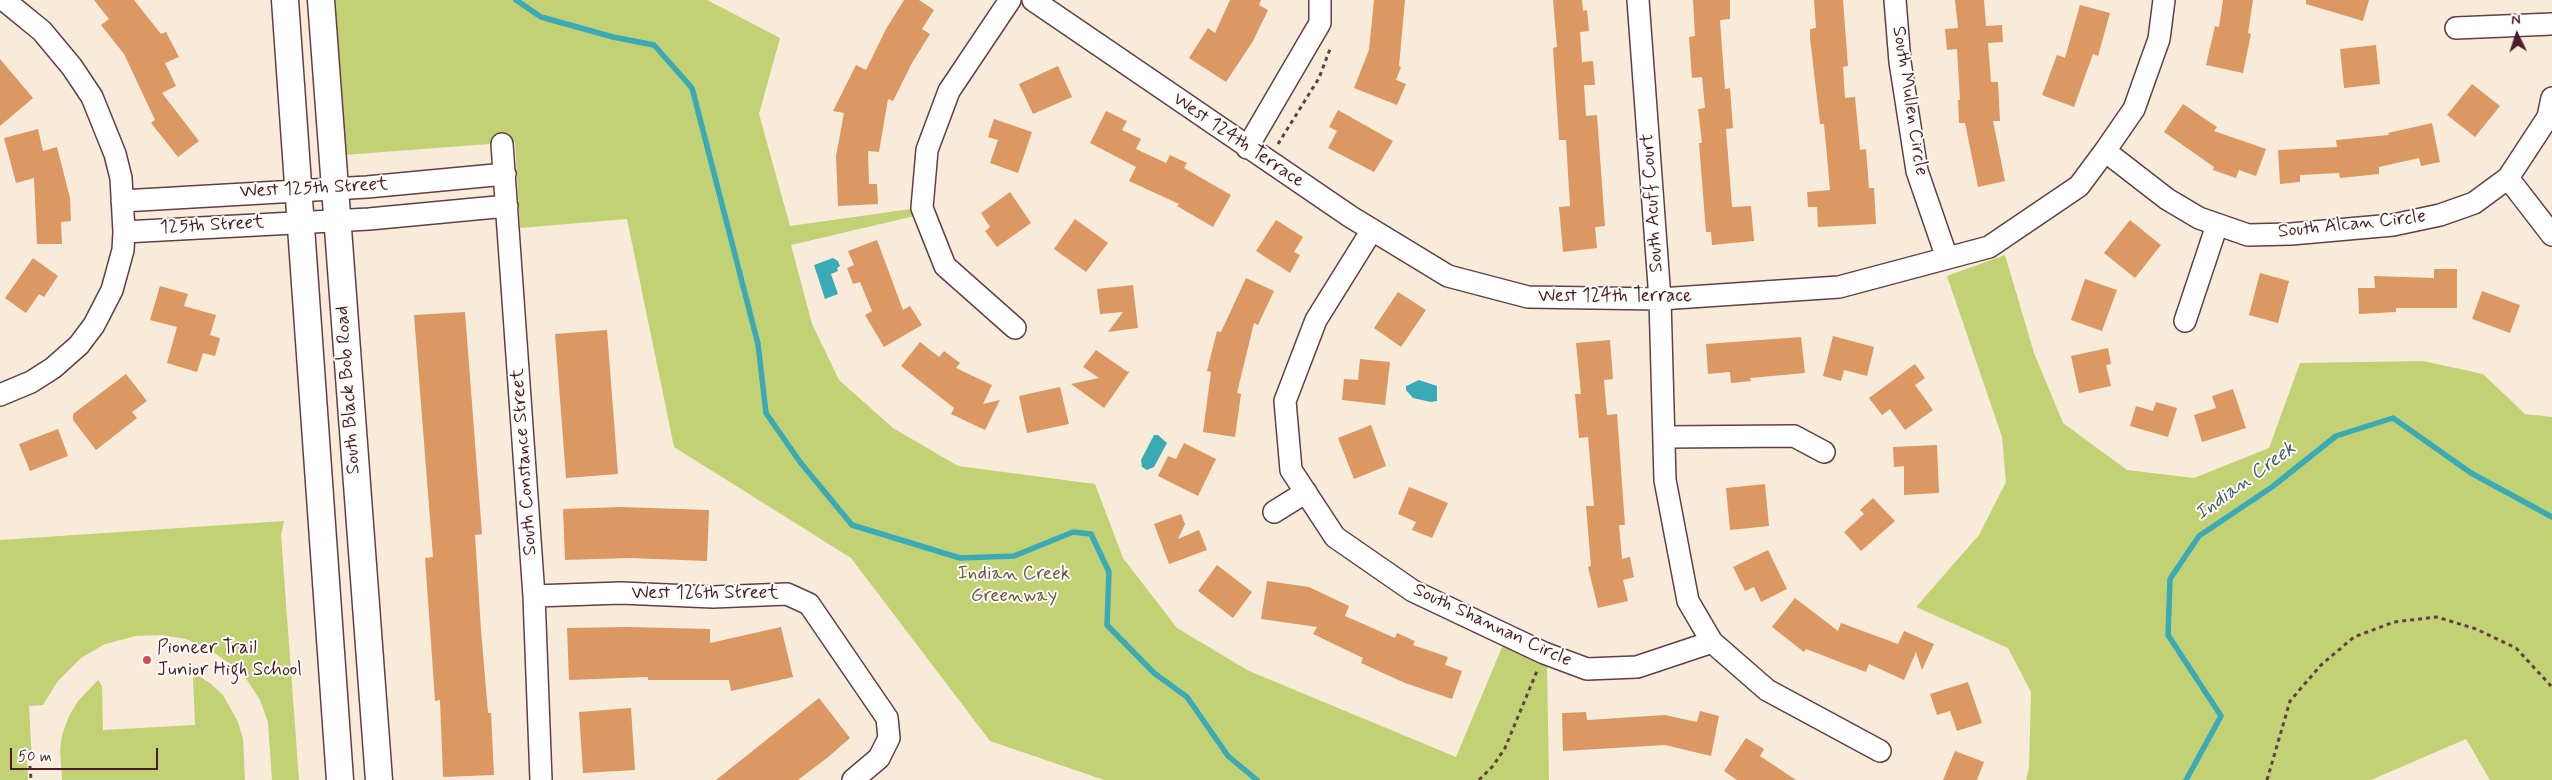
<!DOCTYPE html>
<style>
body{margin:0}
#map{position:relative;width:2552px;height:780px;overflow:hidden;background:#f8ebda;font-family:Mynerve,sans-serif}
canvas{display:block}
.north{position:absolute;left:2492px;top:10px;width:50px;height:50px;-webkit-text-stroke:4px #fdfcf7;paint-order:stroke;rotate:356deg;font-size:14px;font-weight:700;line-height:20px;text-align:center;color:#4a1f2b}
.north::after{content:'';display:block;margin:auto;width:18px;height:22px;background:#4a1f2b;clip-path:polygon(50% 0,100% 100%,50% 72%,0 100%)}
.scale{position:absolute;left:10px;top:748px;width:148px;height:22px;box-sizing:border-box;border:2px solid #4a1f2b;border-top:0;padding-left:6px;font-size:15px;line-height:18px;white-space:nowrap;color:#4a1f2b;-webkit-text-stroke:4px #fdfcf7;paint-order:stroke}
</style>
<div id="map">
<canvas width="2552" height="780"></canvas>
<div class="north">N</div>
<div class="scale">50 m</div>
</div>
<script>
const context = document.querySelector('canvas').getContext('2d');
context.lineJoin = 'round';
function paint(path, color) {
  context.fillStyle = color;
  context.fill(path, 'evenodd');
}
function poly(rows) {
  const path = new Path2D();
  for (const r of rows) {
    path.moveTo(r[0], r[1]);
    for (let i = 2; i < r.length; i += 2) path.lineTo(r[i], r[i + 1]);
  }
  return path;
}
function stroke(path, color, width, dash) {
  context.strokeStyle = color;
  context.lineWidth = width;
  context.lineCap = dash ? 'butt' : 'round';
  context.setLineDash(dash || []);
  context.stroke(path);
}
function label(font, color, halo, rows, align = 'center') {
  context.font = font + ' Mynerve,sans-serif';
  context.lineWidth = 4;
  context.setLineDash([]);
  context.textBaseline = 'middle';
  context.strokeStyle = halo;
  context.fillStyle = color;
  for (const [text, x, y, turn = 0] of rows) {
    context.save();
    context.translate(x, y);
    context.rotate((+turn || 0) * Math.PI / 180);
    context.textAlign = isNaN(turn) ? turn : align;
    if (halo) context.strokeText(text, 0, 0);
    context.fillText(text, 0, 0);
    context.restore();
  }
}
const green = poly([
 [333,0,707,0,780,38,759,114,790,226,918,208,919,215,791,245,812,324,839,380,893,428,958,466,1095,484,1123,558,1177,628,1249,671,1456,757,1503,645,1547,666,1549,780,1104,780,990,741,851,558,674,447,627,219,520,228,515,142,344,155],
 [2005,255,2034,353,2063,423,2127,470,2194,478,2269,448,2300,363,2423,361,2483,374,2525,414,2552,417,2552,780,2490,780,2466,739,2371,780,2026,780,2029,768,2031,692,2008,648,1916,607,1979,535,2006,482,2002,437,1947,276],
 [284,521,281,535,299,780,272,780,268,722,260,700,247,680,232,665,210,650,186,639,161,635,136,636,105,644,81,658,58,681,43,705,29,706,32,761,27,762,28,780,0,780,0,540],
 [197,675,210,683,223,695,238,722,243,739,245,780,62,780,60,750,62,735,69,716,78,701,98,680,102,686,103,730,195,725,193,678]
]);
const water = poly([
 [833,258,838,261,840,266,837,268,838,271,831,274,838,294,825,299,814,265],
 [1419,380,1437,386,1437,401,1431,402,1413,398,1406,390,1406,386],
 [1154,435,1158,435,1167,443,1154,467,1147,470,1142,467,1141,460]
]);
const stream = poly([
 [516,0,541,17,613,37,654,45,692,88,758,344,766,413,800,462,852,525,960,558,1014,556,1073,532,1091,534,1109,572,1107,625,1154,673,1187,697,1228,756,1257,780],
 [2186,780,2221,716,2168,635,2170,579,2199,536,2272,487,2336,436,2393,418,2471,473,2552,517]
]);
const building = poly([
 [94,0,134,0,161,34,166,32,179,57,165,63,176,86,162,93,199,141,178,157,151,123,155,120,124,54,101,25,109,19],
 [904,0,919,0,934,10,922,29,930,34,912,63,893,101,888,99,879,152,868,151,869,184,877,184,878,204,838,206,836,156,844,113,833,111,856,65,866,70,886,29],
 [1230,0,1261,0,1259,5,1268,10,1253,41,1226,82,1189,58,1208,28,1215,33],
 [1374,0,1405,0,1399,66,1401,67,1396,80,1406,84,1397,105,1354,88,1369,50],
 [1553,0,1582,0,1583,11,1587,10,1589,31,1580,32,1582,62,1593,61,1595,85,1584,85,1586,116,1597,115,1605,226,1595,227,1597,248,1563,252,1559,207,1570,206,1566,140,1559,140,1553,48,1557,47],
 [1693,0,1730,0,1730,19,1720,20,1725,89,1730,88,1733,128,1726,129,1732,207,1751,206,1754,241,1712,245,1711,232,1706,232,1699,143,1702,143,1698,109,1705,108,1702,77,1692,78,1689,37,1695,36],
 [1814,0,1843,0,1848,66,1843,67,1845,98,1855,97,1860,150,1866,149,1869,188,1874,188,1876,224,1818,227,1817,207,1808,207,1807,192,1830,190,1824,124,1820,124,1810,38,1810,29,1816,28],
 [1955,0,1984,0,1986,26,2002,25,2003,42,1988,43,1991,82,1998,82,2000,121,1993,121,2005,181,1978,187,1965,123,1959,123,1958,100,1960,100,1957,49,1947,50,1945,29,1958,28],
 [2223,0,2253,0,2248,33,2251,34,2243,73,2206,65,2215,26,2219,27],
 [2306,0,2369,0,2363,21,2306,4],
 [2080,5,2110,13,2098,56,2093,54,2074,107,2042,95,2057,55,2065,58],
 [2376,45,2380,84,2344,88,2340,49],
 [0,59,33,98,0,126],
 [1058,66,1072,97,1033,114,1019,84],
 [2472,84,2500,106,2475,137,2447,115],
 [2183,104,2217,127,2214,131,2266,149,2256,176,2239,170,2236,178,2213,170,2214,167,2164,132],
 [1338,110,1393,141,1374,172,1328,148,1337,131,1329,127],
 [1106,111,1127,121,1122,130,1141,139,1136,149,1166,163,1170,155,1187,163,1184,168,1231,195,1213,227,1177,206,1179,204,1129,181,1136,167,1090,143],
 [994,119,1032,132,1018,173,990,163,998,140,988,137],
 [2432,123,2440,162,2421,166,2419,158,2379,167,2379,174,2340,178,2339,173,2300,175,2300,182,2280,184,2278,150,2337,147,2336,140,2389,135,2388,133],
 [38,129,43,151,57,147,70,198,71,221,61,222,62,244,37,244,34,178,16,183,4,138],
 [1010,192,1031,223,997,247,985,231,990,227,981,213],
 [1075,219,1108,243,1086,272,1054,249],
 [1276,220,1303,237,1294,252,1300,255,1290,273,1256,251],
 [2130,220,2161,245,2135,278,2104,253],
 [877,240,903,310,910,306,922,325,884,347,865,315,872,311,860,282,853,284,847,268,854,265,848,251],
 [33,258,58,276,44,297,39,294,26,313,5,298],
 [2434,269,2457,269,2457,308,2396,308,2396,312,2359,314,2358,288,2375,288,2374,276,2434,278],
 [2260,273,2289,281,2278,323,2249,315],
 [1246,278,1274,291,1258,325,1254,323,1237,393,1241,394,1235,437,1203,432,1211,372,1207,371,1217,331,1221,332],
 [2085,279,2117,290,2102,331,2071,320],
 [1133,285,1138,328,1108,332,1123,312,1100,314,1097,289],
 [160,286,188,294,184,306,216,315,210,335,220,338,215,356,203,353,197,372,167,363,177,327,150,320],
 [2482,291,2520,305,2510,333,2472,319],
 [1398,292,1426,310,1401,347,1374,328],
 [465,312,482,534,475,535,481,630,488,713,491,713,494,775,443,777,440,700,435,701,431,643,425,558,433,557,414,315],
 [607,330,618,474,566,478,555,334],
 [1833,336,1874,347,1867,376,1844,370,1841,381,1823,376],
 [1801,337,1805,373,1750,378,1751,381,1731,383,1730,372,1708,374,1706,344],
 [1610,340,1613,379,1604,380,1607,415,1617,414,1625,525,1619,525,1622,559,1630,557,1634,577,1623,580,1628,601,1598,608,1588,567,1591,566,1586,506,1594,506,1588,437,1579,438,1575,394,1581,394,1576,343],
 [920,342,939,357,944,351,960,363,956,368,992,385,983,404,1000,400,985,430,951,414,954,408,901,366],
 [2108,348,2111,364,2106,365,2111,386,2079,393,2071,356],
 [1096,350,1128,372,1130,371,1104,408,1071,384,1099,378,1083,367],
 [1360,359,1390,362,1385,405,1342,400,1344,379,1358,380],
 [1915,364,1925,378,1915,385,1933,410,1905,430,1890,409,1882,415,1869,398],
 [126,374,147,401,132,412,137,418,96,450,73,420,73,414],
 [1060,387,1069,424,1027,433,1019,396],
 [2233,389,2246,428,2202,442,2194,415,2216,408,2212,396],
 [2156,402,2177,408,2168,437,2130,426,2136,406,2153,411],
 [1371,425,1386,466,1354,479,1338,438],
 [58,429,68,456,30,471,19,444],
 [1184,443,1216,459,1198,496,1158,476,1168,456,1176,459],
 [1937,445,1939,493,1904,495,1904,466,1894,467,1893,447],
 [1765,484,1769,526,1730,530,1726,488],
 [1409,487,1448,503,1432,538,1412,530,1416,522,1398,514],
 [1873,498,1895,521,1861,551,1844,532,1864,514,1860,510],
 [621,507,709,510,707,561,630,558,565,560,563,509],
 [1181,514,1185,524,1178,539,1199,530,1207,550,1169,564,1154,524],
 [1768,550,1787,589,1761,602,1754,587,1745,591,1733,567],
 [1217,565,1252,592,1233,618,1198,591],
 [1267,581,1309,587,1349,606,1345,616,1395,638,1397,633,1415,641,1413,645,1448,657,1445,665,1462,671,1452,699,1405,683,1361,663,1363,658,1313,634,1317,627,1261,619],
 [1795,598,1838,631,1841,623,1898,644,1904,631,1934,644,1922,670,1916,652,1904,680,1869,664,1866,672,1806,649,1804,652,1772,627],
 [629,627,710,629,710,643,781,627,793,677,731,691,729,680,648,680,648,677,569,680,567,628],
 [1968,682,1982,723,1957,731,1950,711,1937,715,1930,694],
 [819,698,850,738,827,758,798,780,716,780],
 [631,708,635,770,583,773,579,712],
 [1700,711,1719,716,1711,756,1665,745,1563,751,1562,713,1586,712,1587,720,1665,715,1697,722],
 [1746,738,1764,749,1760,756,1796,780,1737,780,1724,771],
 [1955,751,1984,762,1977,780,1943,780]
]);
const path = poly([
 [1278,144,1319,78,1330,49],
 [30,766,31,780],
 [1479,780,1493,766,1505,748,1537,671],
 [2267,780,2290,701,2321,665,2354,637,2394,622,2437,617,2476,629,2516,648,2552,687]
]);
const minor = poly([
 [1010,0,949,91,927,150,922,208,945,266,1015,328],
 [1033,0,1351,217,1448,276,1528,297,1660,299,1839,287,1989,247,2079,186,2105,151,2134,109,2159,39,2164,0],
 [1638,0,1660,299,1665,480,1688,601,1712,642,1767,690,1880,751],
 [1895,0,1900,62,1917,171,1947,258],
 [2456,28,2552,24],
 [502,144,534,596,541,780],
 [1247,148,1320,23,1320,0],
 [2105,151,2167,199,2199,218,2248,235,2291,234,2393,225,2440,215,2474,203,2508,178,2548,117,2552,98],
 [2508,178,2552,235],
 [122,201,367,187,505,174],
 [1372,230,1316,320,1285,401,1291,470,1335,537,1413,591,1544,653,1587,669,1637,667,1712,642],
 [124,232,369,219,507,206],
 [2185,321,2217,225],
 [0,395,31,382,53,368,79,345,94,325,112,290,123,250,124,232,121,178,115,154,92,97,72,67,42,31,4,0],
 [1664,437,1794,436,1824,452],
 [1274,512,1306,492],
 [534,596,621,593,713,597,787,594,809,604,887,718,889,738,879,758,853,780]
]);
const major = poly([
 [285,0,340,780],
 [321,0,379,780]
]);
const markers = [
 [147,660,5,"#d1495b"]
];
const streetNames = [
 ["South Mullen Circle",1909,101,81],
 ["West 124th Terrace",1238,141,34],
 ["West 125th Street",314,189,-3],
 ["South Acuff Court",1653,203,-94],
 ["South Alcan Circle",2352,225,-6],
 ["125th Street",212,226,-3],
 ["West 124th Terrace",1615,297],
 ["South Black Bob Road",349,390,-94],
 ["South Constance Street",525,462,-94],
 ["West 126th Street",705,594],
 ["South Shannan Circle",1492,626,25]
];
const parkNames = [
 ["Indian Creek",1014,575],
 ["Greenway",1014,597]
];
const poiNames = [
 ["Pioneer Trail",157,649],
 ["Junior High School",157,671]
];
const waterNames = [
 ["Indian Creek",2246,482,-36]
];
paint(green, '#c1d173');
paint(water, '#3aaab7');
stroke(stream, '#3aaab7', 5.5);
paint(building, '#dc9862');
stroke(minor, '#643e45', 24);
stroke(major, '#643e45', 29);
stroke(path, '#643e45', 3, [4, 4]);
stroke(minor, '#fff', 21);
stroke(major, '#fff', 26);
for (const [x, y, r, color] of markers) {
  const dot = new Path2D();
  dot.arc(x, y, r, 0, 2 * Math.PI);
  context.fillStyle = color;
  context.fill(dot);
  stroke(dot, '#fdfcf7', 2);
}
label('19px', '#4a1f2b', '#fdfcf7', streetNames);
label('19px', '#6e5441', '#fdfcf7', parkNames);
label('19px', '#4a1f2b', '#fdfcf7', poiNames, 'left');
label('italic 20px', '#435e6a', '#fdfcf7', waterNames);
</script>
